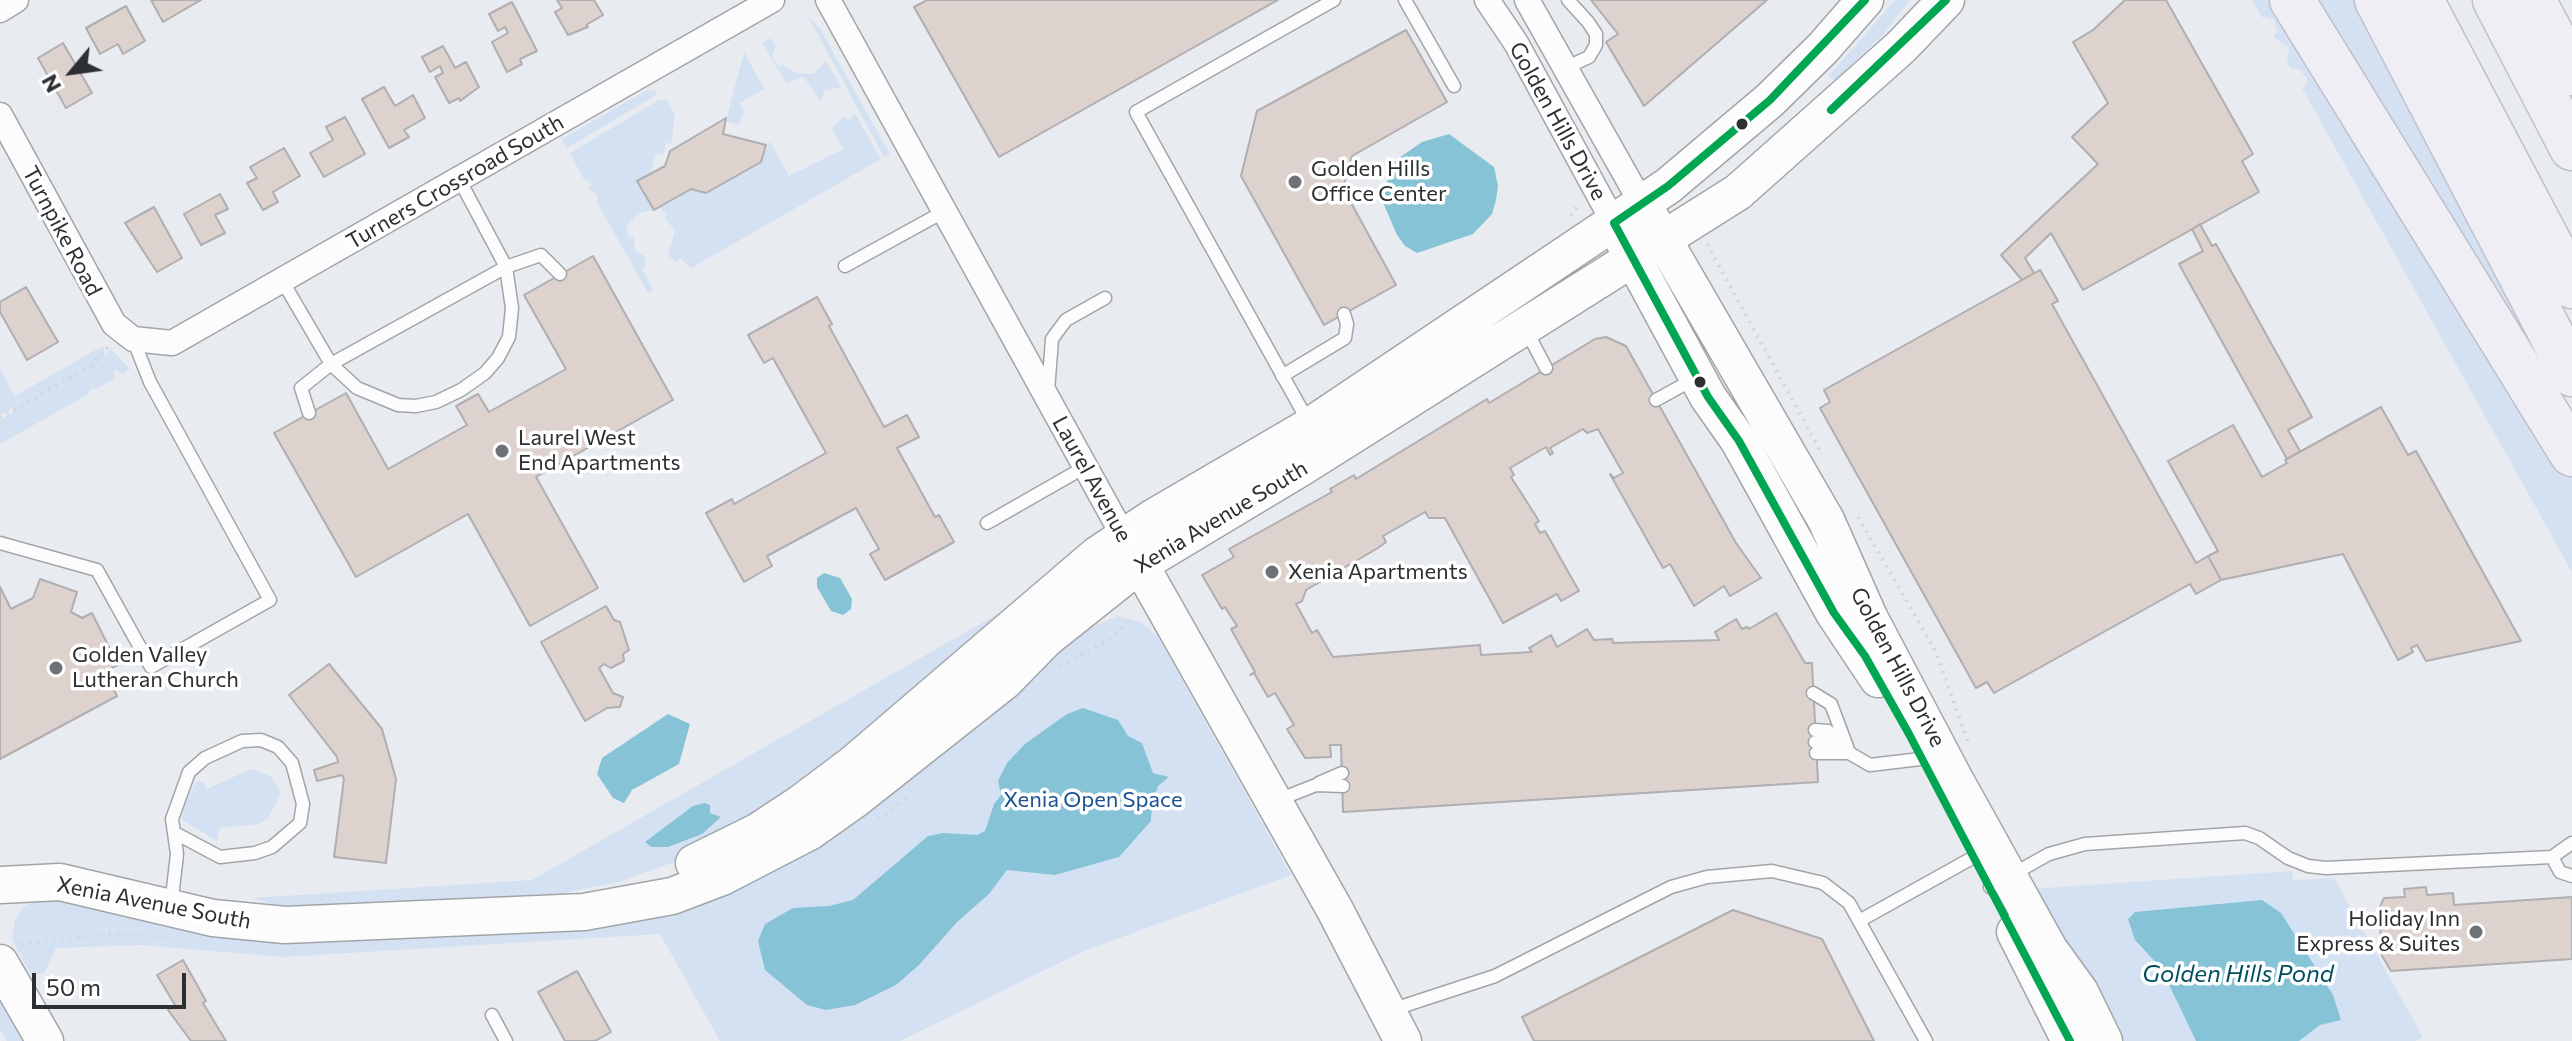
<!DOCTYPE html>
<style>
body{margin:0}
#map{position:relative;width:2572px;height:1041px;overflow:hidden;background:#e8ebf0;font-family:Commissioner,sans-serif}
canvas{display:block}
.north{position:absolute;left:32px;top:32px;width:80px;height:80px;-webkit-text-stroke:6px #fff;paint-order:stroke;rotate:241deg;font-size:22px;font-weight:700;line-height:32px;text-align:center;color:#2d3033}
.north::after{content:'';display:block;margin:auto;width:28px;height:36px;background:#2d3033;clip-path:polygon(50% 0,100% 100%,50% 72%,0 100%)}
.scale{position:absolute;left:32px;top:973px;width:154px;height:36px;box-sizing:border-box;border:4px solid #2d3033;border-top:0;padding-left:10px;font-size:24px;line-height:28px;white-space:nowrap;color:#2d3033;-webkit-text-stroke:6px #fff;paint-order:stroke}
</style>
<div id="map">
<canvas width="2572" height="1041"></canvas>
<div class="north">N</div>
<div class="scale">50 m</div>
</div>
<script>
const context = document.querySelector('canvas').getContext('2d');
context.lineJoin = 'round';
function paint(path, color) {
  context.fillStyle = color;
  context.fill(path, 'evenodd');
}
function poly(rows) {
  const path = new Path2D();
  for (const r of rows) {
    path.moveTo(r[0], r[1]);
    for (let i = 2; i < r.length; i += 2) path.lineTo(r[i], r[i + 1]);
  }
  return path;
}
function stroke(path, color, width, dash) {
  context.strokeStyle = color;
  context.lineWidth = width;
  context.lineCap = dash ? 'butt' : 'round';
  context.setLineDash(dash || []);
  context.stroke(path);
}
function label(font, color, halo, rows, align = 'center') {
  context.font = font + ' Commissioner,sans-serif';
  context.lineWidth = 7;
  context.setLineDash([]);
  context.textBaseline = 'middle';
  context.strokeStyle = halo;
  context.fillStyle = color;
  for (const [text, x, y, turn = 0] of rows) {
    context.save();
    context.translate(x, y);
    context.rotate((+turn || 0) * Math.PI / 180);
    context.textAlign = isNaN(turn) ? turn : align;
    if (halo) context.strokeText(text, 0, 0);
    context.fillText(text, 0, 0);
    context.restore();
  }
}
const green = poly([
 [1895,0,1910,0,1883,35,1834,81,1829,76],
 [2252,0,2276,0,2572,470,2572,572,2302,88,2307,84,2306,77,2299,69,2291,69,2287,62,2289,48,2273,37,2277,32,2274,20,2262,17],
 [2315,0,2360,0,2535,336,2523,343],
 [808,16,820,29,890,154,884,157],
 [769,38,776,45,772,55,779,67,782,64,795,73,813,74,826,61,841,87,824,91,821,102,803,76,786,83,763,44],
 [744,52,764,89,740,103,744,111,739,125,726,121],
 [647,90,657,91,655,96,567,148,562,139],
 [659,100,667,100,675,116,671,144,666,143,663,155,656,153,651,174,637,181,654,210,640,213,626,226,629,237,634,238,635,250,645,257,646,266,642,269,653,289,648,293,598,204,597,195,589,189,591,183,583,178,570,153],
 [855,114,881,159,691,268,681,259,676,262,668,255,675,230,665,219,666,212,659,208,691,189,706,193,761,162,770,141,789,176,843,149,832,128,843,117,850,120],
 [103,346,105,355,111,349,130,369,123,374,114,369,115,378,96,389,91,388,87,395,0,444,0,420,14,412,12,408,0,415,0,369,15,396],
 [1055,581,822,779,710,849,619,882,549,896,283,908,253,898,532,880],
 [1118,616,1141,622,1158,637,1291,875,1084,951,900,1041,720,1041,660,934,283,957,141,945,56,948,44,973,30,974,12,939,15,919,24,907,36,899,52,897,191,931,631,913,1032,675,1089,628],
 [251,769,270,776,277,785,280,795,269,817,259,824,220,828,217,841,182,820,185,803,197,781,203,782,207,789],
 [2292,871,2293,880,2334,878,2423,1037,2415,1041,2113,1041,2030,889],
 [0,1000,24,1041,7,1041,0,1029]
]);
const water = poly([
 [1449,134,1494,167,1498,186,1496,200,1492,214,1473,234,1417,253,1405,246,1397,235,1382,200,1392,164,1399,158,1422,142],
 [824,573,840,578,852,599,851,609,843,615,831,611,817,587,817,578],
 [1083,708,1118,720,1128,736,1142,743,1153,773,1169,777,1158,786,1152,803,1151,821,1119,857,1055,875,1007,870,989,894,957,922,919,965,896,985,855,1005,826,1010,807,1005,765,970,758,941,765,924,793,908,829,906,853,900,928,836,943,833,977,835,985,831,994,804,1001,795,998,781,1007,763,1025,744,1067,714],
 [668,714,690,724,679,764,632,790,624,803,613,798,597,774,602,758],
 [705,803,710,805,710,813,721,817,702,834,668,847,651,847,645,842,693,806],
 [2262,900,2281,913,2333,995,2341,1020,2320,1025,2299,1041,2196,1041,2161,968,2135,940,2128,919,2135,912]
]);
const building = poly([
 [151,0,201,0,163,22,151,0],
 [557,0,594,0,603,15,586,25,588,27,568,35,555,12,562,8,557,0],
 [927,0,1278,0,999,157,914,7,927,0],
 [1591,0,1767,0,1644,106,1606,42,1618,34,1591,0],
 [2125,0,2166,0,2253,154,2242,161,2259,192,2083,290,2051,233,2025,258,2034,273,2022,280,2001,255,2098,164,2072,137,2108,103,2073,42,2093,30,2125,0],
 [512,2,537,51,520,59,522,64,507,72,492,42,508,33,505,27,498,31,489,14,512,2],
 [126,6,145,41,123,54,118,44,100,54,86,28,126,6],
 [1406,30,1447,102,1352,156,1343,188,1396,285,1324,325,1241,176,1257,111,1406,30],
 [63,43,92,93,66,108,38,58,63,43],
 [443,46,455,68,466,62,479,87,460,101,459,98,449,103,435,77,443,73,440,66,430,72,422,57,443,46],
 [384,87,395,106,413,95,425,118,404,130,409,137,389,148,362,99,384,87],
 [345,117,365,154,324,177,310,153,333,140,326,127,345,117],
 [726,118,723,134,766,145,761,162,706,193,691,189,654,210,637,181,665,166,670,151,726,118],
 [284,148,300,176,273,192,278,202,263,210,247,183,257,178,250,167,284,148],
 [220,194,228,209,215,215,225,233,201,245,184,214,220,194],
 [154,207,182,258,157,272,125,223,154,207],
 [2200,224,2212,246,2216,244,2312,417,2288,430,2300,451,2287,459,2179,264,2203,251,2192,229,2200,224],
 [593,256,673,400,536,477,598,588,530,626,468,514,356,577,274,433,346,393,388,469,467,425,456,406,478,394,489,412,566,369,524,295,593,256],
 [2040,270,2058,301,2052,304,2196,563,2208,556,2221,580,2196,594,2190,584,1994,693,1987,682,1976,688,1820,408,1830,402,1824,390,2040,270],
 [26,287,58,342,27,360,0,312,0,302,26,287],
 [817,297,832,324,829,326,884,427,907,415,919,437,897,448,935,517,939,515,954,542,885,580,870,554,879,549,856,508,767,556,772,566,744,582,706,513,732,499,734,504,826,453,773,358,764,363,748,335,817,297],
 [1606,337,1626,346,1736,543,1761,578,1730,596,1724,586,1694,606,1670,564,1663,568,1610,474,1614,478,1623,473,1598,429,1587,433,1583,429,1550,448,1553,453,1550,455,1546,447,1510,468,1514,475,1511,477,1539,521,1535,524,1540,533,1545,531,1579,591,1561,601,1557,594,1503,623,1445,518,1429,518,1425,512,1383,536,1386,542,1378,548,1306,590,1302,601,1296,604,1312,633,1317,630,1333,657,1480,645,1481,655,1532,652,1529,648,1551,635,1557,647,1587,629,1594,640,1612,639,1613,643,1719,640,1715,632,1736,619,1742,629,1747,627,1749,629,1776,613,1805,663,1812,663,1818,782,1343,812,1341,745,1330,745,1331,757,1305,758,1287,729,1294,725,1275,693,1268,697,1254,673,1250,675,1255,672,1231,629,1237,626,1225,607,1222,609,1202,575,1234,557,1229,549,1332,492,1330,489,1354,475,1356,479,1487,399,1489,403,1595,339,1606,337],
 [2381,407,2408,455,2416,451,2521,641,2426,661,2417,645,2411,648,2413,652,2398,660,2343,554,2221,580,2208,556,2218,551,2168,461,2233,425,2262,477,2287,463,2285,460,2381,407],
 [40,579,77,592,71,612,82,618,92,613,118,665,105,671,117,696,0,759,0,587,11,609,33,598,40,579],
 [606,606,614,620,620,622,629,650,623,654,624,661,611,668,604,664,599,668,613,693,623,697,620,707,607,708,585,721,541,642,606,606],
 [329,664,382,729,396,779,386,863,334,857,344,779,342,775,317,781,314,770,338,762,337,757,289,695,329,664],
 [2426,887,2427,895,2453,893,2454,905,2572,897,2572,959,2391,971,2382,956,2379,909,2384,898,2405,897,2404,889,2426,887],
 [1733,910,1822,939,1874,1041,1534,1041,1522,1017,1733,910],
 [183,960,206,1001,203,1003,226,1041,191,1041,168,1010,175,1005,157,975,183,960],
 [577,971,611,1032,595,1041,565,1041,538,992,577,971]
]);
const path = poly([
 [1571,216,1577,207],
 [1707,244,1822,454],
 [0,418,92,365,109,346],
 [1858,517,1936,652,1968,742],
 [1060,667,1114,636,1127,621],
 [879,819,907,797],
 [21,944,110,934,166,937]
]);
const lane = poly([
 [1405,0,1454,86],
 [1565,68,1589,57,1596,45,1596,34,1588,22,1568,0],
 [845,266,945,211],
 [283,282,331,364,357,388,398,405,416,406,436,402,461,390,485,373,498,358,509,337,512,308,506,267,459,179],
 [1525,328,1546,368],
 [1282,376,1345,338,1347,324,1344,314],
 [1048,391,1052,339,1066,320,1105,298],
 [1656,400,1694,379],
 [309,413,301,388,331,364,506,267,541,255,560,274],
 [1309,423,1136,112,1334,0],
 [987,523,1085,467],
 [0,543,97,570,151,667,270,600,150,382,133,339],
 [1813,693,1831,704,1849,752],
 [1815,730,1828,731,1841,745],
 [1815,742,1832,743,1870,765,1920,759],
 [1816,753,1846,753],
 [1319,783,1342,773],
 [1278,800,1316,785,1343,786],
 [2552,857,2560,872,2572,876],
 [1990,887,2049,854,2085,844,2245,833,2259,838,2288,858,2308,866,2326,868,2552,857,2572,843],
 [171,906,177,854,172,819,189,772,205,758,242,741,261,740,278,747,292,763,303,804,300,823,272,847,255,853,220,857,175,833],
 [1859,921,1974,857],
 [1391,1010,1495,976,1671,887,1707,877,1772,871,1823,883,1849,903,1926,1041],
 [492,1015,506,1041]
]);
const street = poly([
 [828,0,1124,537],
 [1487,0,1516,43,1614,223],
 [1527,0,1642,204],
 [0,10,16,0],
 [0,115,114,324,133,339,172,343,772,0]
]);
const secondary = poly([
 [1652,220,1826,520,1869,617,1954,778,2049,949,2080,992,2104,1041],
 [1621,236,1708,397,1739,441,1834,613,1878,679],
 [1129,545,1335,910,1403,1041],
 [694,863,757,832,801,803,853,764,1097,555,1154,517,1310,426,1668,186,1770,100,1823,48,1865,0],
 [0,885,60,882,213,918,285,925,584,912,672,896,722,877,809,832,857,798,1005,681,1046,639,1139,565,1302,467,1738,192,1901,47,1946,0],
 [2015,932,2070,1041],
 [0,963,45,1041]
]);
const highway = poly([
 [2292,0,2572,454],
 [2377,0,2572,374],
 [2421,0,2572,286],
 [2495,0,2572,148],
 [2533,0,2572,73]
]);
const bus1 = poly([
 [1865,0,1770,100,1668,186,1614,223,1708,397,1739,441,1834,613,1865,656,1909,734,2070,1041],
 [1831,110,1946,0]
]);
const markers = [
 [1742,124,7,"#2d3033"],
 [1295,182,8,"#6e7175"],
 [1700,382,7,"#2d3033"],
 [502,451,8,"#6e7175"],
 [1272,572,8,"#6e7175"],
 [56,668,8,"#6e7175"],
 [2476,932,8,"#6e7175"]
];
const streetNames = [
 ["Golden Hills Drive",1558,121,61],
 ["Turners Crossroad South",455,182,-30],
 ["Turnpike Road",62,231,62],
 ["Laurel Avenue",1092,479,61],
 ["Xenia Avenue South",1221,517,-31],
 ["Golden Hills Drive",1898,667,62],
 ["Xenia Avenue South",154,903,11]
];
const poiNames = [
 ["Golden Hills",1311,169],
 ["Office Center",1311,194],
 ["Laurel West",518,438],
 ["End Apartments",518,463],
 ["Xenia Apartments",1288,572],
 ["Golden Valley",72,655],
 ["Lutheran Church",72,680],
 ["Holiday Inn",2460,919,"right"],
 ["Express & Suites",2460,944,"right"]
];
const parkNames = [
 ["Xenia Open Space",1093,800]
];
const waterNames = [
 ["Golden Hills Pond",2238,974]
];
paint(green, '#d4e1f3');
paint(water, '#87c3d6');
paint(building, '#ded2cf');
stroke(building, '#afaeb0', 2);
stroke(lane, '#a2a5a8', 15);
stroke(street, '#a2a5a8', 27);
stroke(secondary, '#a2a5a8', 39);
stroke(highway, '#c0bfc9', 47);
stroke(path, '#d4d5d6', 4, [2, 6]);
stroke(lane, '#fcfcfd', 12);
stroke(street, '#fcfcfd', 24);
stroke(secondary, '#fcfcfd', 36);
stroke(highway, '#f0eef5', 44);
stroke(bus1, '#00a651', 8);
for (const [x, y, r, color] of markers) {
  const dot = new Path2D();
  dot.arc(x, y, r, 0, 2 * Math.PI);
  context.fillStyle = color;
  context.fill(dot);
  stroke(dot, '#fff', 3);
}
label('22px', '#2d3033', '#fff', streetNames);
label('22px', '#2d3033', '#fff', poiNames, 'left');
label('22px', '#1d5393', '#fff', parkNames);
label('italic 24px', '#004e5f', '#fff', waterNames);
</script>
